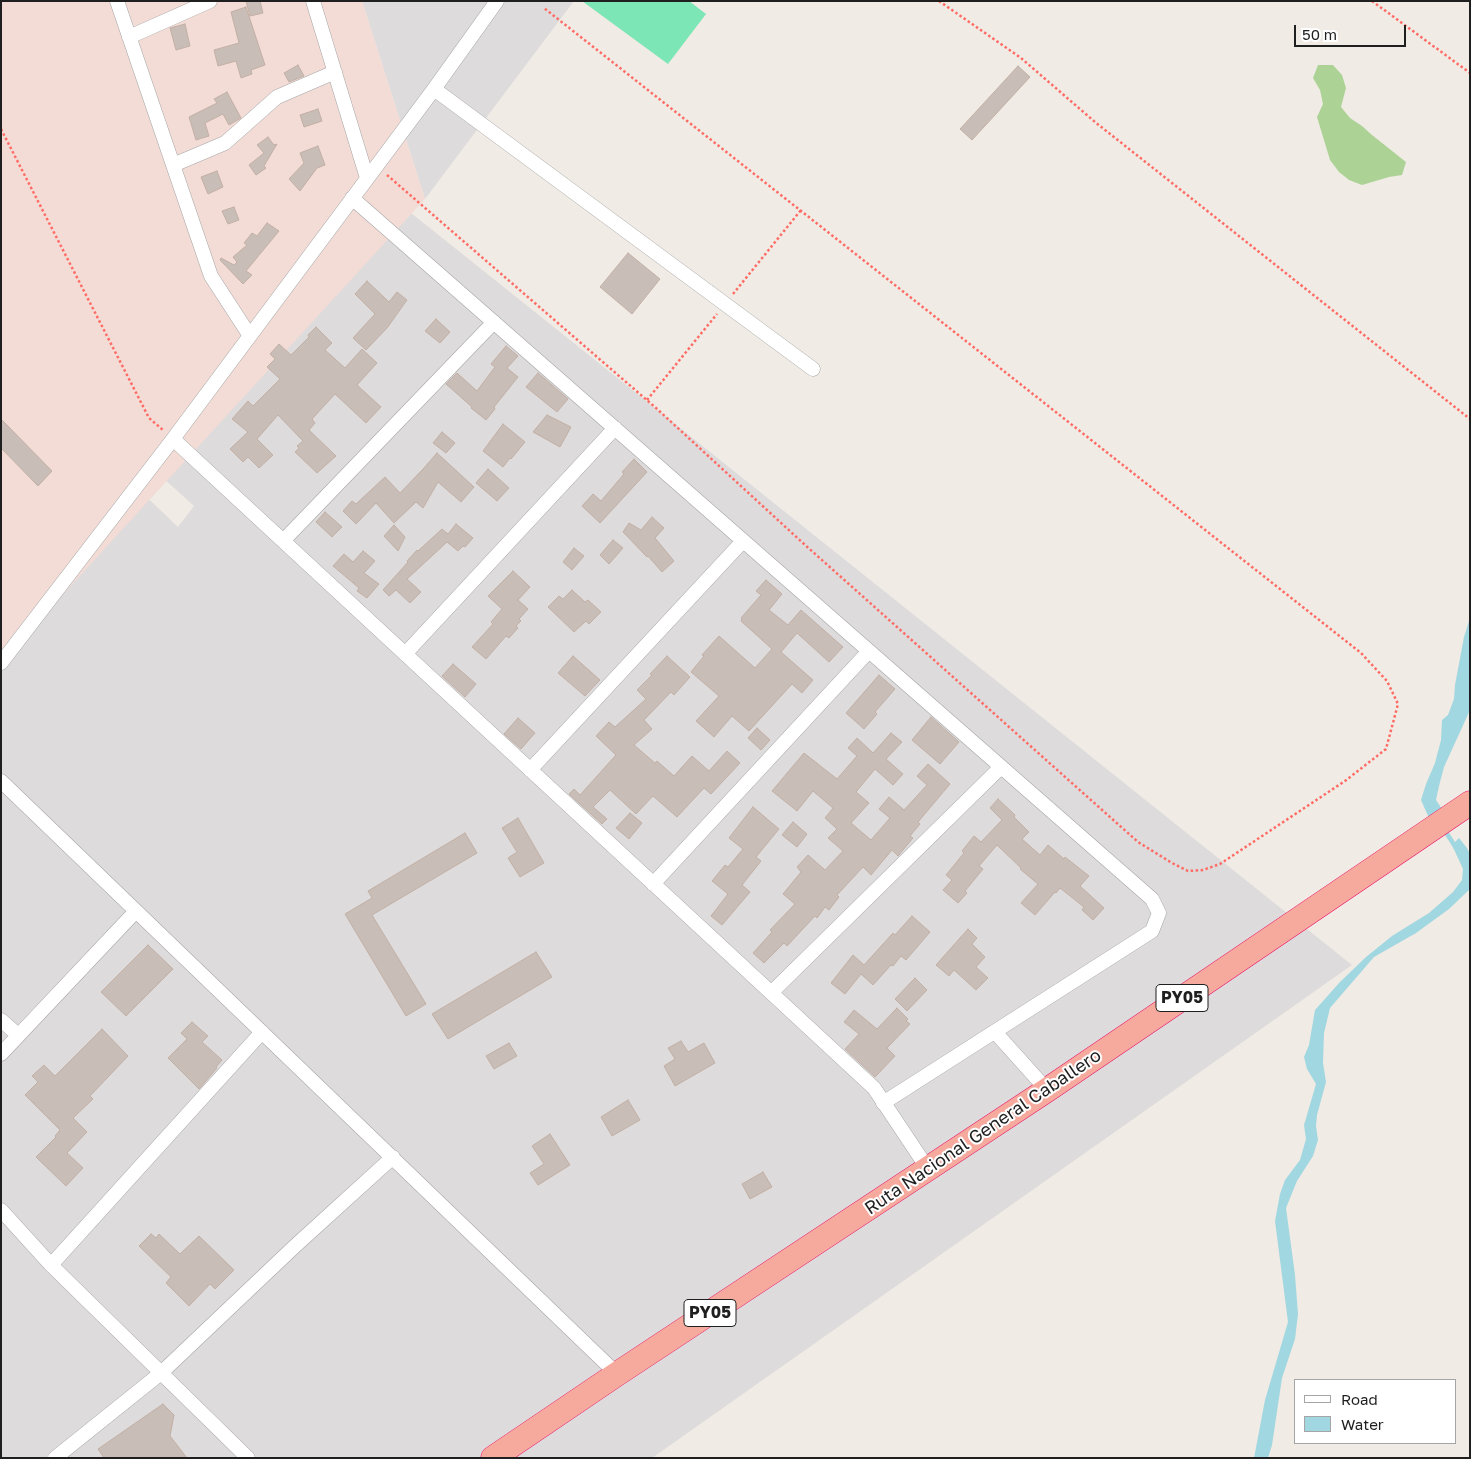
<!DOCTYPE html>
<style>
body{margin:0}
#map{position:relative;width:1471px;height:1459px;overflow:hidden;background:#f0ebe4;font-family:"Golos Text",sans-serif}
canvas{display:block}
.frame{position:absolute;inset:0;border:2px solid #1f1f1f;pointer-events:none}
.legend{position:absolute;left:1294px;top:1379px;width:162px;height:65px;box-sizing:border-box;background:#fff;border:1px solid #a5a5a5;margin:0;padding:6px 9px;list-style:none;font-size:15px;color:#1f1f1f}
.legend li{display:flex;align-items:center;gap:10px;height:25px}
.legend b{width:25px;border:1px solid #a5a5a5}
.scale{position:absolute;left:1294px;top:25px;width:112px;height:22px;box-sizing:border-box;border:2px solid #1f1f1f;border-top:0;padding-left:6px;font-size:15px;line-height:18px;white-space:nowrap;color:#1f1f1f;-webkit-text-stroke:4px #fff;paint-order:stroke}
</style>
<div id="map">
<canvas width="1471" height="1459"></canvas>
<div class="frame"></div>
<ul class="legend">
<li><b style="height:6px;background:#fff"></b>Road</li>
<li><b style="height:14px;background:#a1d7e1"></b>Water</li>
</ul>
<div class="scale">50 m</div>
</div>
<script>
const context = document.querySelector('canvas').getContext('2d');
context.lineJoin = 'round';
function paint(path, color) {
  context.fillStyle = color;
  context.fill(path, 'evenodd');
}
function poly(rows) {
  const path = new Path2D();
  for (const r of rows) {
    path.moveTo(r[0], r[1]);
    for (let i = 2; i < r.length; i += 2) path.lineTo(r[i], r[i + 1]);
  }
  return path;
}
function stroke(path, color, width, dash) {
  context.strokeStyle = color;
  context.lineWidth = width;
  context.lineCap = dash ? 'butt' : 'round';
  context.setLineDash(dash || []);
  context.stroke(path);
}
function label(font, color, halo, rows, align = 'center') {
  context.font = font + ' "Golos Text",sans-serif';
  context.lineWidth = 4;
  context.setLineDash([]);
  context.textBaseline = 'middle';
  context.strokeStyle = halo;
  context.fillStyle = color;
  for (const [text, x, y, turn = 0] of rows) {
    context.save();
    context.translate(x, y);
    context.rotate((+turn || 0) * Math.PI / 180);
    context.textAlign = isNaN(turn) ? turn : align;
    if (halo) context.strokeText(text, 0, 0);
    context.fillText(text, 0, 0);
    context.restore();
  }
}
const residential = poly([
 [362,1,574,1,425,199],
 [368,195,402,224,411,213,1352,965,652,1458,1,1458,1,358,178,527,194,506,152,468]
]);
const military = poly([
 [1,1,362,1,425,199,1,662]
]);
const forest = poly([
 [1318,65,1333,65,1342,75,1346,88,1341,107,1350,118,1362,126,1372,135,1406,162,1402,175,1389,177,1362,185,1349,180,1339,172,1330,160,1317,117,1323,104,1320,90,1313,78]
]);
const pitch = poly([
 [582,1,689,1,706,14,668,64]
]);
const water = poly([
 [1470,618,1470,710,1444,767,1439,786,1436,800,1442,809,1429,818,1421,800,1426,784,1435,763,1441,740,1442,720,1448,715,1454,699,1455,685,1464,637],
 [1459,838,1467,848,1470,854,1470,889,1449,909,1416,933,1374,957,1330,1008,1324,1033,1323,1063,1326,1082,1317,1115,1316,1126,1318,1140,1313,1156,1297,1181,1286,1208,1295,1275,1298,1314,1295,1339,1282,1378,1272,1445,1268,1458,1254,1458,1265,1400,1288,1322,1275,1221,1280,1194,1285,1180,1300,1160,1306,1139,1304,1125,1316,1084,1307,1069,1304,1057,1309,1045,1315,1010,1340,982,1366,957,1392,936,1429,913,1453,892,1462,880,1463,869,1452,845]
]);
const stream = poly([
 [1444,829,1456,848]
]);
const building = poly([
 [246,1,260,1,263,13,250,16,246,1],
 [246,7,265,65,251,70,252,74,241,78,236,61,218,66,214,50,239,43,231,12,246,7],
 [185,24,190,46,176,50,170,28,185,24],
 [298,65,304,76,289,82,284,73,298,65],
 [1018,66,1030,77,972,140,960,129,1018,66],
 [227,92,241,118,229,125,223,114,205,123,209,136,196,140,189,117,217,103,214,99,227,92],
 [318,109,322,121,304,127,300,115,318,109],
 [268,137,274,145,277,144,264,166,266,168,256,175,249,165,264,153,257,145,268,137],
 [318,146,325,165,317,168,300,191,289,179,304,163,300,153,318,146],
 [217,171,223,187,208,194,201,177,217,171],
 [234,207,239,220,228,224,222,211,234,207],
 [267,223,279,231,246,271,252,275,243,284,220,260,221,258,234,265,237,262,233,257,247,245,244,243,252,233,257,236,267,223],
 [628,253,660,279,632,314,600,287,628,253],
 [367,281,389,302,397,292,407,300,387,328,366,350,353,338,375,314,355,294,367,281],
 [436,319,450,332,440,343,425,331,436,319],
 [316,327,332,343,325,350,345,368,362,349,377,363,357,385,381,407,366,423,335,394,312,419,315,423,309,430,336,456,317,473,295,452,299,448,297,446,303,441,278,415,257,439,273,455,259,468,248,457,243,462,230,449,248,432,232,419,248,401,253,406,280,379,267,367,275,359,270,354,279,344,291,355,309,337,308,335,316,327],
 [506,346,518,356,507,368,518,377,494,407,495,409,486,420,471,408,472,407,446,384,457,373,477,391,495,367,491,364,506,346],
 [538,373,568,399,557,412,526,387,538,373],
 [547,415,571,427,560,447,533,432,547,415],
 [1,419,52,471,38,486,1,448,1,419],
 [503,424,525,442,511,459,510,458,503,467,483,451,503,424],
 [442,432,455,443,446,453,433,443,442,432],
 [437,453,474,487,461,502,438,482,423,508,416,502,394,523,376,503,356,524,343,511,352,501,356,504,385,477,400,493,424,468,437,453],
 [634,459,647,472,600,523,582,506,593,494,601,501,624,474,622,472,634,459],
 [488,469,509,488,497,501,476,483,488,469],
 [325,512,342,527,332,537,316,522,325,512],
 [652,517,664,528,655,538,674,561,662,572,648,556,647,557,623,532,629,523,641,530,652,517],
 [456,524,473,538,465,547,463,546,458,551,447,542,407,579,421,592,410,603,396,590,389,596,383,590,408,562,407,561,417,550,418,551,442,529,448,534,456,524],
 [394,525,405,537,398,551,384,536,394,525],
 [613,540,623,548,609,564,600,555,613,540],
 [574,548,584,556,572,570,563,562,574,548],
 [363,551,375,561,364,573,379,584,367,598,357,591,359,588,333,566,344,554,353,562,363,551],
 [513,571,530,587,518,600,528,609,519,619,521,621,516,626,518,628,509,638,506,636,486,659,472,647,493,624,491,622,502,609,488,596,513,571],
 [766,580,782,594,769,610,788,625,801,610,843,647,829,662,797,633,781,652,813,680,802,693,792,684,749,731,732,716,714,737,696,721,719,696,691,672,704,656,702,655,719,636,755,668,772,649,741,621,742,619,741,618,761,595,756,591,766,580],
 [572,590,585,602,588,600,601,612,589,624,586,621,574,632,548,607,559,596,563,599,572,590],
 [573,656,600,680,585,696,558,673,573,656],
 [667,656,690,677,674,695,671,692,644,720,652,729,634,745,655,763,657,761,674,776,692,756,709,771,727,751,740,763,711,794,704,788,677,817,653,796,636,814,610,790,593,807,607,819,602,824,569,794,574,789,580,795,616,755,596,736,609,722,615,727,646,699,637,690,652,675,650,674,667,656],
 [453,664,476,684,465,697,442,676,453,664],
 [879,675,895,689,875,712,877,714,864,729,846,713,879,675],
 [931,717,959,742,940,764,912,740,931,717],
 [518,718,535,733,521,749,504,734,518,718],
 [757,728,770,740,761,750,748,738,757,728],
 [891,733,902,742,886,759,903,774,893,785,875,769,856,792,869,803,851,823,871,840,890,818,879,809,889,797,904,810,927,785,917,776,928,764,950,784,918,822,920,824,910,836,913,838,898,856,892,850,871,875,863,867,837,895,839,897,829,910,825,907,817,918,815,916,787,946,784,943,764,963,753,953,772,932,770,930,795,904,783,894,801,872,797,867,808,855,825,870,843,851,828,838,837,829,825,818,833,808,813,791,797,811,772,791,804,753,837,779,857,756,848,748,857,738,873,753,891,733],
 [998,799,1015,815,1014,817,1029,832,1022,839,1040,855,1048,845,1064,859,1065,857,1089,876,1080,886,1104,908,1093,920,1082,910,1084,907,1060,888,1056,893,1055,892,1035,915,1021,903,1038,884,1020,869,1021,868,997,845,979,866,983,869,965,891,967,893,958,903,943,890,952,880,946,875,964,853,962,851,974,836,981,842,1002,820,990,808,998,799],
 [753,807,779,829,756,857,761,861,742,885,750,892,722,925,711,916,728,894,712,881,725,865,728,867,743,849,729,838,753,807],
 [630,813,642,823,629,839,616,828,630,813],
 [518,818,544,863,520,877,508,858,517,852,502,828,518,818],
 [793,822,807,834,797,847,782,835,793,822],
 [465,833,477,853,372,915,426,1004,406,1016,345,914,372,898,368,891,465,833],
 [912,916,930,932,906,960,901,956,893,966,891,965,873,985,861,974,845,994,831,983,853,955,864,965,893,933,895,935,912,916],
 [968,929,977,938,972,944,985,957,976,967,988,978,976,990,954,970,949,976,936,965,968,929],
 [148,945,173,969,126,1016,101,992,148,945],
 [536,952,552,977,448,1039,432,1014,536,952],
 [915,978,927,990,907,1011,895,999,915,978],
 [897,1008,908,1019,906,1021,910,1024,887,1048,895,1056,875,1077,845,1049,859,1034,844,1022,854,1010,877,1029,897,1008],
 [192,1022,208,1036,202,1042,222,1060,216,1067,217,1068,199,1089,168,1058,187,1039,181,1033,192,1022],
 [102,1029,128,1056,90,1096,93,1099,73,1118,87,1132,67,1153,83,1168,66,1186,36,1157,56,1137,55,1136,60,1130,25,1095,38,1082,32,1076,44,1065,55,1076,102,1029],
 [681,1041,688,1052,704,1043,715,1063,675,1086,664,1066,675,1059,668,1048,681,1041],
 [509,1043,517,1056,494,1069,486,1056,509,1043],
 [628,1100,640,1120,612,1136,601,1117,628,1100],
 [550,1134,570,1165,538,1185,530,1173,544,1164,532,1146,550,1134],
 [763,1172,772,1187,750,1199,742,1184,763,1172],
 [151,1234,156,1238,159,1234,180,1254,199,1236,234,1270,215,1289,210,1284,189,1306,166,1283,171,1277,139,1246,151,1234],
 [163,1404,174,1415,170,1436,187,1458,104,1458,98,1449,163,1404]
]);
const path = poly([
 [939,1,1021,58,1095,122,1470,419],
 [1372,1,1470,73],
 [1,129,149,418,163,430],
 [387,175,656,408,804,544,1138,842,1172,863,1188,871,1203,870,1220,864,1345,781,1386,749,1398,704,1387,681,1361,653,544,8],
 [733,294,801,210],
 [647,400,717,314]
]);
const minor = poly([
 [117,1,211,276,250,336],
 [313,1,367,178],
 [129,37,210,1],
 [434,89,813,369],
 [173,165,225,143,277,97,335,72],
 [352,198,1152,899,1159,913,1152,931,883,1103],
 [173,439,874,1088,928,1169],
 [283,541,494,322],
 [405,654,615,428],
 [1,663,173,439,434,89,497,1],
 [530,770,743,541],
 [1,781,617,1374],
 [653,884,869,651],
 [771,993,1001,767],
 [1,1020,18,1035],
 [995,1032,1047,1090],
 [1,1054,136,911],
 [1,1210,51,1265,248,1458],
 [51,1265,262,1032],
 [55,1458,161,1373,295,1246,393,1157]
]);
const trunk = poly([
 [493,1458,617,1374,1047,1090,1470,803]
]);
const shields = [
 [1182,998,52],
 [710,1313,52]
];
const shieldNames = [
 ["PY05",1182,998],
 ["PY05",710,1313]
];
const streetNames = [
 ["Ruta Nacional General Caballero",983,1132,-34]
];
paint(residential, '#dddbdc');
paint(military, '#f3dcd6');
paint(forest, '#acd395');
paint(pitch, '#7ce6b6');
paint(water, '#a1d7e1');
stroke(stream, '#a1d7e1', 4.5);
paint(building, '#c8bdb7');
stroke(building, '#c3b0a5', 1);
stroke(minor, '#a6a6a6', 15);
stroke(trunk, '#e9166d', 25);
stroke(path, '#ff6c66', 2.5, [2.5, 2.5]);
stroke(minor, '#fff', 14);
stroke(trunk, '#f6aa9d', 24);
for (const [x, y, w] of shields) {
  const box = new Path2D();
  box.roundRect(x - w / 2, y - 13.5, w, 27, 4);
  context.fillStyle = '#fff';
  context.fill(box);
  stroke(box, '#1f1f1f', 1);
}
label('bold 16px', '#1f1f1f', null, shieldNames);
label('18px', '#1f1f1f', '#fff', streetNames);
</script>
